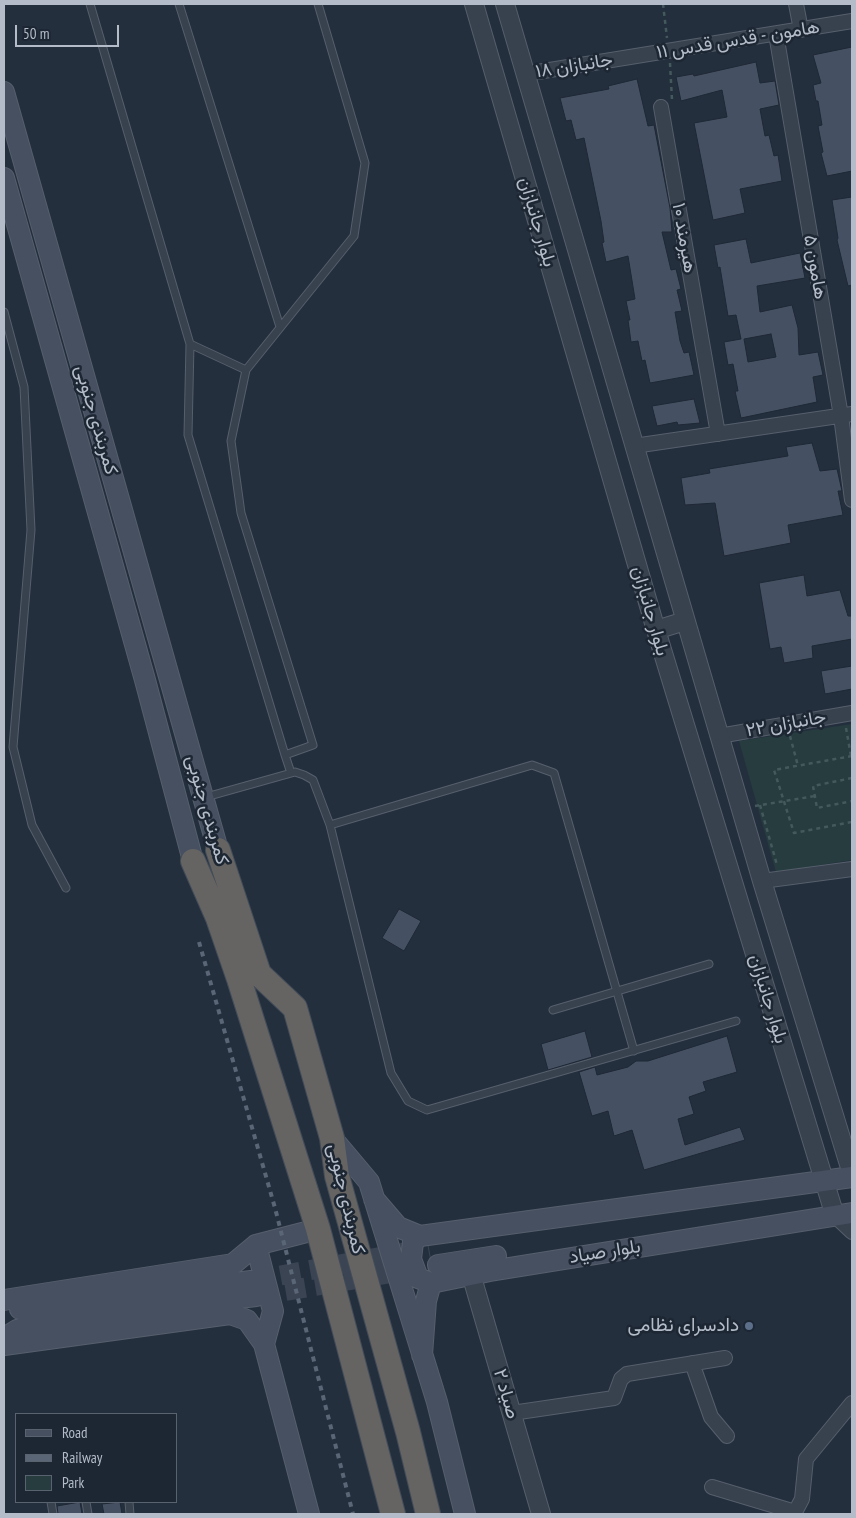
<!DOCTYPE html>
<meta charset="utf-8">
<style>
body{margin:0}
#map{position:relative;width:856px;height:1518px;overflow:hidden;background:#242f3e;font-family:"PT Sans Narrow",sans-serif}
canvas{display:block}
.frame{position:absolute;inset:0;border:5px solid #b4bcc9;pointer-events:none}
.legend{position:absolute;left:15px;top:1413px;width:162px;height:90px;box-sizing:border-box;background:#1d2633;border:1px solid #59626f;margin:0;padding:6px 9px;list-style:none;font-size:15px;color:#b4bcc9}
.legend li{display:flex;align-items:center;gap:10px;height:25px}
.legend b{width:25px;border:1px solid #59626f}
.scale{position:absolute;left:15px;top:25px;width:104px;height:22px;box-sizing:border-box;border:2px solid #b4bcc9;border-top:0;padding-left:6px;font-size:15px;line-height:18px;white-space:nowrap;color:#b4bcc9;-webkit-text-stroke:4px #1d2633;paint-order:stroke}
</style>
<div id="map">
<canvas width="856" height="1518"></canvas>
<div class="frame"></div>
<ul class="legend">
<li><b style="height:6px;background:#465061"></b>Road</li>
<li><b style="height:6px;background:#5a6575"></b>Railway</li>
<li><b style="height:14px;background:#263c3f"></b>Park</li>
</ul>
<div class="scale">50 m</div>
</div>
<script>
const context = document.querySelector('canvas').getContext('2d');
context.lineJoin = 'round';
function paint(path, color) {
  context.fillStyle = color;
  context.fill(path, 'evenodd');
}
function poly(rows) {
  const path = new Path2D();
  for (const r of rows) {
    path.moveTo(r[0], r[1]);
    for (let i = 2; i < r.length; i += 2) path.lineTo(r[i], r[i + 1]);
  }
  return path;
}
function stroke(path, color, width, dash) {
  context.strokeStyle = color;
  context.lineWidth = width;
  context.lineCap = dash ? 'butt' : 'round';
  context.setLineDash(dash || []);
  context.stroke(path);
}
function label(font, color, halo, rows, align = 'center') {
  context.font = font + ' "PT Sans Narrow",Vazirmatn,sans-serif';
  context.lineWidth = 5;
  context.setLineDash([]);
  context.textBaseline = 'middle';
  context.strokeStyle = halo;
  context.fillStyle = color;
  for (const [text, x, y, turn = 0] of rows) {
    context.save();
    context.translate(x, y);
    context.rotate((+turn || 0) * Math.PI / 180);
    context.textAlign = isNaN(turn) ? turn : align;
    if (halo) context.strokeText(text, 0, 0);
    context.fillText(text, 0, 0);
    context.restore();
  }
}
const green = poly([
 [852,724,852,860,776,872,739,741]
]);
const building = poly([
 [852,47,852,171,827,176,821,153,823,152,818,126,822,125,818,101,816,101,813,85,821,83,813,55,852,47],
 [756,62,760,83,775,81,779,105,760,109,765,136,769,135,774,156,778,155,782,181,740,189,745,213,713,220,694,123,727,117,722,90,681,101,676,77,693,74,694,76,756,62],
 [637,79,648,126,654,125,670,208,672,232,662,232,671,270,676,269,681,289,677,290,682,311,675,312,680,341,684,353,689,352,694,375,650,383,645,360,642,361,638,341,631,342,628,320,630,320,626,301,635,299,628,256,606,262,602,243,604,242,601,221,584,138,576,140,571,120,566,121,560,98,609,89,608,86,637,79],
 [852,197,852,285,848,286,837,240,838,238,832,200,852,197],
 [746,239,751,263,800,253,805,278,757,286,760,312,792,305,798,328,799,355,818,352,823,375,813,377,817,402,741,418,735,391,738,391,733,364,728,365,724,342,741,339,736,315,728,316,720,267,718,268,714,245,746,239],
 [771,334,776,357,748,362,744,339,771,334],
 [694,399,700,423,678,425,677,422,657,426,652,406,694,399],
 [812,443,820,471,837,469,842,491,838,491,843,515,788,525,791,543,724,556,715,503,685,505,681,478,710,473,709,469,788,456,786,447,812,443],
 [804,575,807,596,840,590,848,616,852,616,852,639,812,646,813,658,784,663,781,647,770,649,759,583,804,575],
 [852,666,852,689,825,694,821,671,852,666],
 [399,909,421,921,404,951,382,938,399,909],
 [585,1031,592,1057,548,1070,541,1044,585,1031],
 [727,1036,737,1072,703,1082,706,1091,689,1097,694,1114,678,1119,685,1145,740,1127,745,1140,644,1170,632,1130,614,1136,608,1111,592,1116,579,1072,595,1067,597,1075,628,1067,636,1061,648,1061,727,1036],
 [80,1502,82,1514,58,1514,57,1506,80,1502],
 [120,1502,122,1514,104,1514,102,1504,120,1502]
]);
const secondaryTunnel = poly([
 [251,1281,429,1248],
 [256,1296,438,1265]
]);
const path = poly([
 [663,4,667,38],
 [670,63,672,100],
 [846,728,851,756],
 [790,736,798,766],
 [852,756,774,770,794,833,852,822],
 [852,778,813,786,817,808,852,801],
 [760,805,777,865],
 [755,806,815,796]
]);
const service = poly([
 [90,4,190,344,246,370,354,236,365,163,318,4],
 [179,4,280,327],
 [4,312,24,387,31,530,13,747,32,825,66,888],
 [190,344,188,435,285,755,313,745,241,513,231,441,246,370],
 [285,755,291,773],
 [206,797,295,772,304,775,313,780,330,825,391,1073,408,1101,427,1110,736,1021],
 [330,825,532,765,554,773,634,1051],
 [553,1010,709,964],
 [51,1502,53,1514],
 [86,1502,88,1514],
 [129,1502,130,1514]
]);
const minor = poly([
 [796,4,801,30],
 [776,34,841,416,852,500],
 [525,74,852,21],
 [661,107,718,434],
 [634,446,852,414],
 [719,736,852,713],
 [762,881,852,869],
 [835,1216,852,1232],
 [692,1363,711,1417,727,1436],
 [512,1413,614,1398,621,1379,627,1374,725,1358],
 [712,1487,795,1512],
 [794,1514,802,1499,806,1459,852,1403]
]);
const tertiary = poly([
 [474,4,656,630,835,1216],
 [505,4,762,881,852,1174],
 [656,630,685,621],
 [471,1274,541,1514]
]);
const secondary = poly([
 [4,92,218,850],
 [4,178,145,680,193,861],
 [332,1138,369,1182,437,1402,465,1514],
 [374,1199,398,1227,420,1236,852,1177],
 [420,1236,413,1242,411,1259,418,1278,431,1283],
 [256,1245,273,1311,264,1344],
 [438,1265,496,1256],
 [4,1300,233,1264,256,1245,318,1229],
 [20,1309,28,1310,251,1281],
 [4,1338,17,1330,45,1321,256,1296],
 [4,1345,230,1314,247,1320,264,1344,309,1514],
 [422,1355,426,1301,431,1283,490,1271,852,1213]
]);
const trunk = poly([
 [218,850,259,974,295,1008,332,1138,337,1176,408,1432,428,1514],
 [193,861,218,918,239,979,318,1229,393,1514]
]);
const rail = poly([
 [199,942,275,1208,353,1514]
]);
const markers = [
 [749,1326,5,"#5c6f8a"]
];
const streetNames = [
 ["هامون - قدس قدس ۱۱",738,40,-9],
 ["جانبازان ۱۸",574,66,-9],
 ["بلوار جانبازان",537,222,74],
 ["هیرمند ۱۰",684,238,80],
 ["هامون ۵",815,267,80],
 ["کمربندی جنوبی",96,420,74],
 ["بلوار جانبازان",650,611,74],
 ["جانبازان ۲۲",786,724,-10],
 ["کمربندی جنوبی",207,810,74],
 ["بلوار جانبازان",768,999,73],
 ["کمربندی جنوبی",346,1199,77],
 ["بلوار صیاد",605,1252,-9],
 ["صیاد ۲",506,1394,74]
];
const poiNames = [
 ["دادسرای نظامی",739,1326]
];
paint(green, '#263c3f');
paint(building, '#455162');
stroke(building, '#1f2835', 1);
stroke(secondaryTunnel, '#3a4453', 20, [20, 10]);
stroke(service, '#565f6c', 9);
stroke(minor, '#565f6c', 16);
stroke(tertiary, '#565f6c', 20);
stroke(secondary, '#565f6c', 22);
stroke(trunk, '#434c59', 26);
stroke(path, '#44595c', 2.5, [4, 4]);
stroke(service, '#38414e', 7);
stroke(minor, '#38414e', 14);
stroke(tertiary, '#38414e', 18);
stroke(secondary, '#465061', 20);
stroke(trunk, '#656462', 24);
stroke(rail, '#5a6575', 4, [5, 5]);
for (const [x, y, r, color] of markers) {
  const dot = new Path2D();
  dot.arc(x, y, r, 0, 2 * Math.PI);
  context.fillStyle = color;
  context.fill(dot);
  stroke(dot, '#1d2633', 2);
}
label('19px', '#b4bcc9', '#1d2633', streetNames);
label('19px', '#b4bcc9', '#1d2633', poiNames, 'right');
</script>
